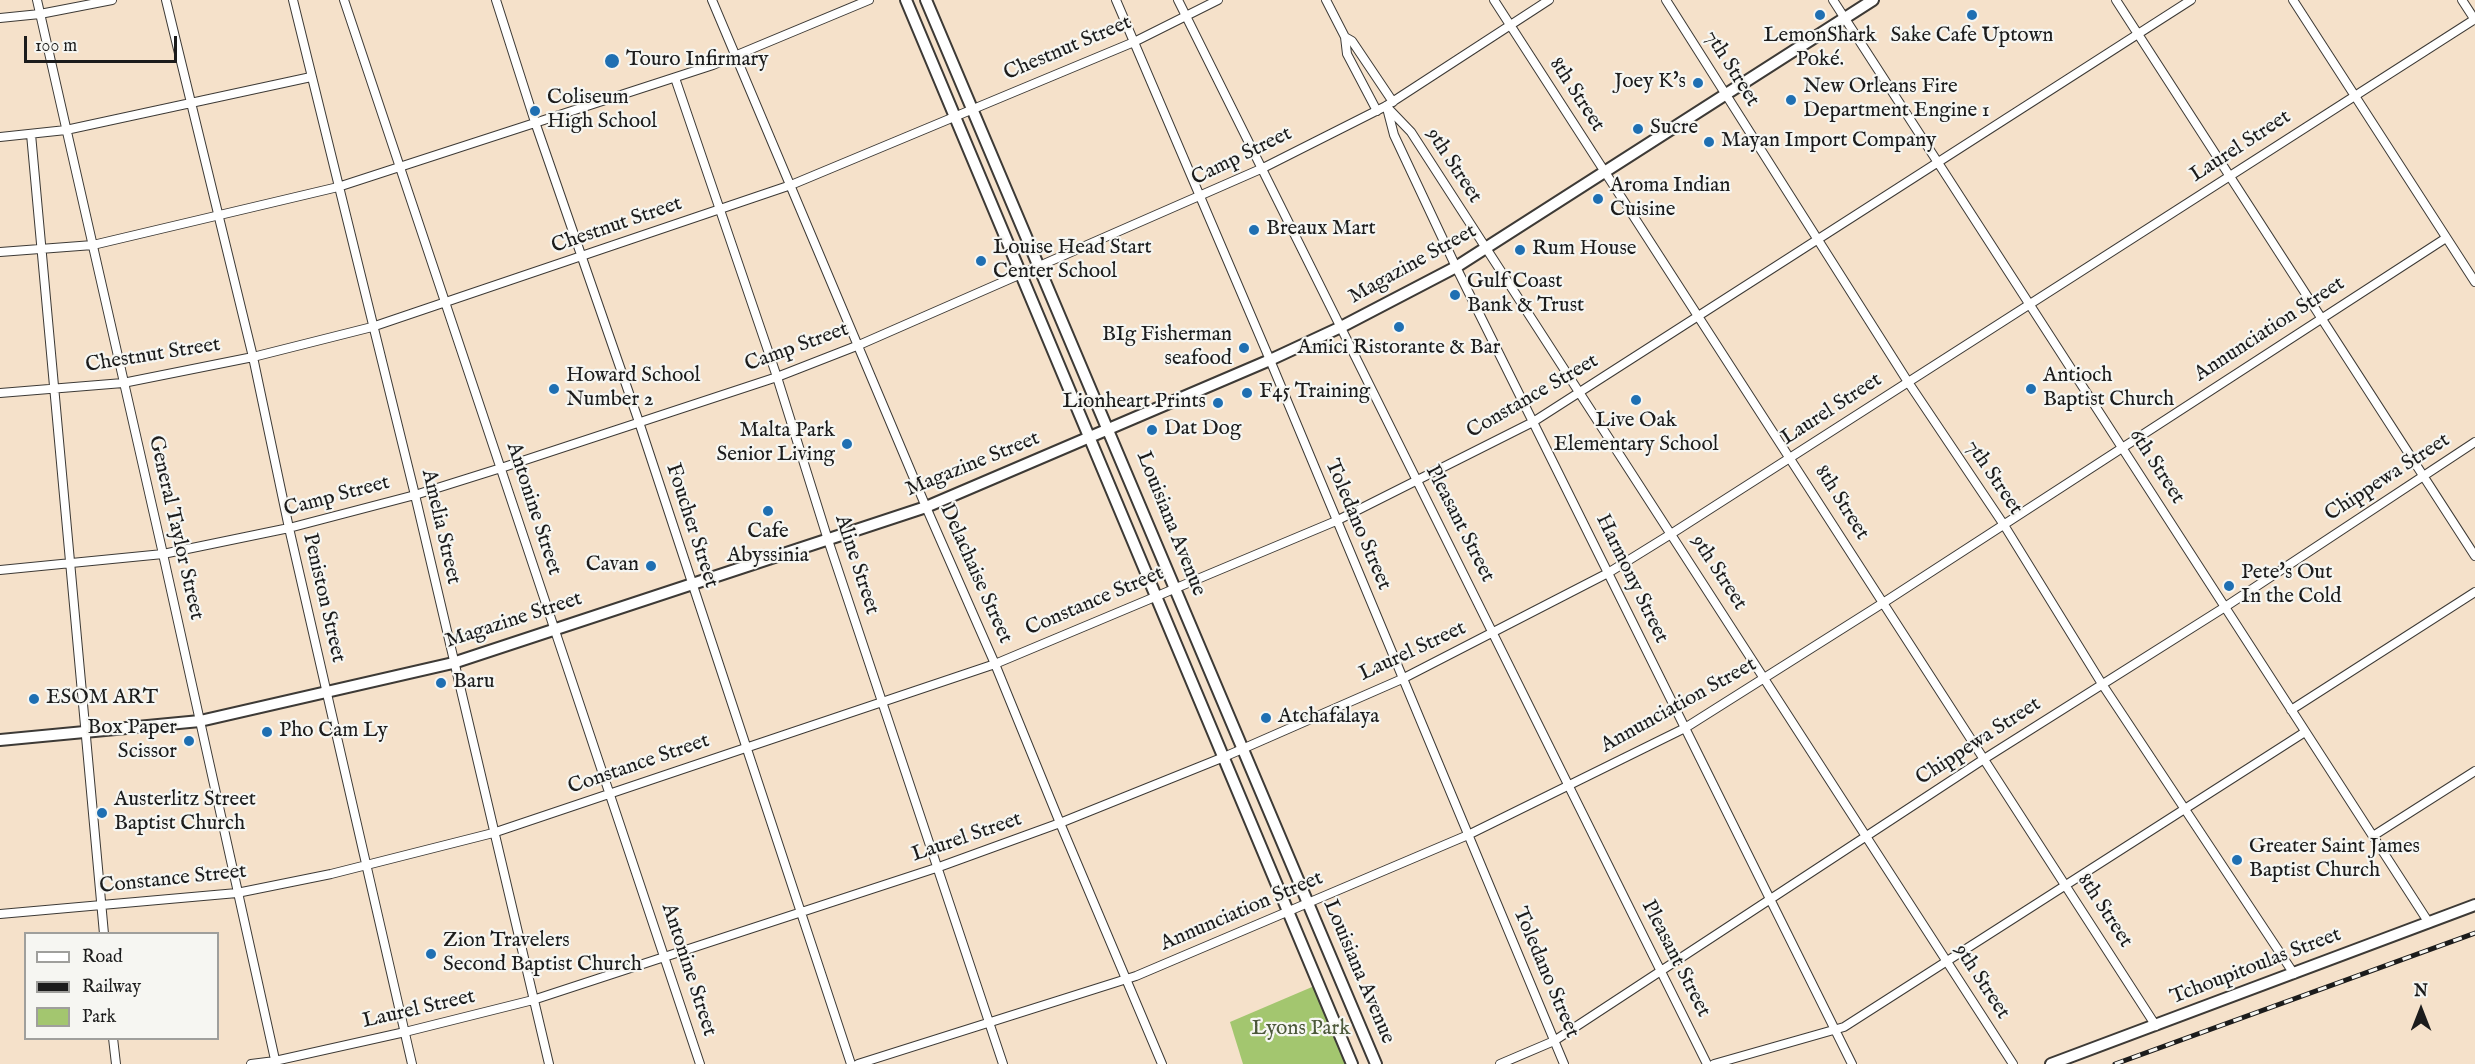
<!DOCTYPE html>
<meta charset="utf-8">
<style>
body{margin:0}
#map{position:relative;width:2475px;height:1064px;overflow:hidden;background:#f5e1ca;font-family:"IM FELL English",serif}
canvas{display:block}
.legend{position:absolute;left:24px;top:932px;width:195px;height:108px;box-sizing:border-box;background:#f6f6f2;border:2px solid #9f9f9c;margin:0;padding:8px 10px;list-style:none;font-size:18px;color:#1c1c1c}
.legend li{display:flex;align-items:center;gap:12px;height:30px}
.legend b{width:30px;border:2px solid #9f9f9c}
.north{position:absolute;left:2391px;top:980px;width:60px;height:60px;-webkit-text-stroke:4px #f6f6f2;paint-order:stroke;rotate:0deg;font-size:16px;font-weight:700;line-height:24px;text-align:center;color:#1c1c1c}
.north::after{content:'';display:block;margin:auto;width:21px;height:27px;background:#1c1c1c;clip-path:polygon(50% 0,100% 100%,50% 72%,0 100%)}
.scale{position:absolute;left:24px;top:36px;width:153px;height:27px;box-sizing:border-box;border:3px solid #1c1c1c;border-top:0;padding-left:8px;font-size:18px;line-height:21px;white-space:nowrap;color:#1c1c1c;-webkit-text-stroke:4px #f6f6f2;paint-order:stroke}
</style>
<div id="map">
<canvas width="2475" height="1064"></canvas>
<ul class="legend">
<li><b style="height:8px;background:#fff"></b>Road</li>
<li><b style="height:8px;background:#1c1c1c"></b>Railway</li>
<li><b style="height:16px;background:#a3c66f"></b>Park</li>
</ul>
<div class="north">N</div>
<div class="scale">100 m</div>
</div>
<script>
const context = document.querySelector('canvas').getContext('2d');
context.lineJoin = 'round';
function paint(path, color) {
  context.fillStyle = color;
  context.fill(path, 'evenodd');
}
function poly(rows) {
  const path = new Path2D();
  for (const r of rows) {
    path.moveTo(r[0], r[1]);
    for (let i = 2; i < r.length; i += 2) path.lineTo(r[i], r[i + 1]);
  }
  return path;
}
function stroke(path, color, width, dash) {
  context.strokeStyle = color;
  context.lineWidth = width;
  context.lineCap = dash ? 'butt' : 'round';
  context.setLineDash(dash || []);
  context.stroke(path);
}
function label(font, color, halo, rows, align = 'center') {
  context.font = font + ' "IM FELL English",serif';
  context.lineWidth = 4.5;
  context.setLineDash([]);
  context.textBaseline = 'middle';
  context.strokeStyle = halo;
  context.fillStyle = color;
  for (const [text, x, y, turn = 0] of rows) {
    context.save();
    context.translate(x, y);
    context.rotate((+turn || 0) * Math.PI / 180);
    context.textAlign = isNaN(turn) ? turn : align;
    if (halo) context.strokeText(text, 0, 0);
    context.fillText(text, 0, 0);
    context.restore();
  }
}
const green = poly([
 [1319,984,1352,1064,1243,1064,1230,1022]
]);
const minor = poly([
 [37,0,163,554,276,1064],
 [166,0,253,357,289,528,412,1064],
 [293,0,415,495,549,1064],
 [344,0,700,1064],
 [496,0,535,122,639,422,851,1064],
 [712,0,926,507,995,664,1060,823,1162,1064],
 [1116,0,1270,360,1564,1064],
 [1178,0,1707,1064],
 [1326,0,1345,37,1352,41,1393,102],
 [1494,0,2156,1026],
 [1666,0,1908,382,2004,525,2102,684,2294,974],
 [1833,0,2429,923],
 [2116,0,2475,556],
 [2293,0,2475,282],
 [2462,0,2475,20],
 [0,18,40,14,112,0],
 [1345,37,1347,54,1377,111],
 [675,78,777,377,828,540,1003,1064],
 [1386,106,1411,132,2013,1064],
 [1387,108,1394,135,1456,267,1852,1064],
 [31,134,104,934],
 [0,137,66,130,311,77],
 [0,252,93,245,338,187,713,65,869,0],
 [0,393,123,383,253,357,372,327,791,185,1134,42,1218,0],
 [0,570,163,554,289,528,415,495,501,468,777,377,859,345,1263,168,1386,106,1549,0],
 [2291,710,2475,592],
 [2373,836,2475,771],
 [0,914,237,893,331,874,493,833,995,664,1336,521,1533,422,2191,0],
 [113,1038,116,1064],
 [251,1064,275,1061,405,1032,533,1000,939,867,1060,823,1224,757,1402,679,1608,573,1671,534,2475,19],
 [858,1064,1136,976,1468,835,1685,728,1883,603,2446,238],
 [1500,1064,1554,1041,1984,759,2225,607,2475,442],
 [1714,1064,1844,1027,2305,732]
]);
const tertiary = poly([
 [906,0,1352,1064],
 [926,0,1376,1064],
 [0,740,200,721,453,663,926,507,1270,360,1341,327,1456,267,1873,0],
 [2051,1064,2475,905]
]);
const rail = poly([
 [2115,1064,2475,933]
]);
const markers = [
 [1820,15,6,"#1f6fb2"],
 [1972,15,6,"#1f6fb2"],
 [612,61,8,"#1f6fb2"],
 [1698,83,6,"#1f6fb2"],
 [1791,100,6,"#1f6fb2"],
 [535,111,6,"#1f6fb2"],
 [1638,129,6,"#1f6fb2"],
 [1709,142,6,"#1f6fb2"],
 [1598,199,6,"#1f6fb2"],
 [1254,230,6,"#1f6fb2"],
 [1520,250,6,"#1f6fb2"],
 [981,261,6,"#1f6fb2"],
 [1455,295,6,"#1f6fb2"],
 [1399,327,6,"#1f6fb2"],
 [1244,348,6,"#1f6fb2"],
 [554,389,6,"#1f6fb2"],
 [2031,389,6,"#1f6fb2"],
 [1247,393,6,"#1f6fb2"],
 [1636,400,6,"#1f6fb2"],
 [1218,403,6,"#1f6fb2"],
 [1152,430,6,"#1f6fb2"],
 [847,444,6,"#1f6fb2"],
 [768,511,6,"#1f6fb2"],
 [651,566,6,"#1f6fb2"],
 [2229,586,6,"#1f6fb2"],
 [441,683,6,"#1f6fb2"],
 [34,699,6,"#1f6fb2"],
 [1266,718,6,"#1f6fb2"],
 [267,732,6,"#1f6fb2"],
 [189,741,6,"#1f6fb2"],
 [102,813,6,"#1f6fb2"],
 [2237,860,6,"#1f6fb2"],
 [431,954,6,"#1f6fb2"]
];
const poiNames = [
 ["LemonShark",1820,37,"center"],
 ["Poké.",1820,61,"center"],
 ["Sake Cafe Uptown",1972,37,"center"],
 ["Touro Infirmary",626,61],
 ["Joey K's",1686,83,"right"],
 ["New Orleans Fire",1803,88],
 ["Department Engine 1",1803,112],
 ["Coliseum",547,99],
 ["High School",547,123],
 ["Sucre",1650,129],
 ["Mayan Import Company",1721,142],
 ["Aroma Indian",1610,187],
 ["Cuisine",1610,211],
 ["Breaux Mart",1266,230],
 ["Louise Head Start",993,249],
 ["Center School",993,273],
 ["Rum House",1532,250],
 ["Gulf Coast",1467,283],
 ["Bank & Trust",1467,307],
 ["BIg Fisherman",1232,336,"right"],
 ["seafood",1232,360,"right"],
 ["Amici Ristorante & Bar",1399,349,"center"],
 ["Howard School",566,377],
 ["Number 2",566,401],
 ["Antioch",2043,377],
 ["Baptist Church",2043,401],
 ["F45 Training",1259,393],
 ["Lionheart Prints",1206,403,"right"],
 ["Live Oak",1636,422,"center"],
 ["Elementary School",1636,446,"center"],
 ["Dat Dog",1164,430],
 ["Malta Park",835,432,"right"],
 ["Senior Living",835,456,"right"],
 ["Cafe",768,533,"center"],
 ["Abyssinia",768,557,"center"],
 ["Cavan",639,566,"right"],
 ["Pete's Out",2241,574],
 ["In the Cold",2241,598],
 ["Baru",453,683],
 ["ESOM ART",46,699],
 ["Atchafalaya",1278,718],
 ["Box Paper",177,729,"right"],
 ["Scissor",177,753,"right"],
 ["Pho Cam Ly",279,732],
 ["Austerlitz Street",114,801],
 ["Baptist Church",114,825],
 ["Greater Saint James",2249,848],
 ["Baptist Church",2249,872],
 ["Zion Travelers",443,942],
 ["Second Baptist Church",443,966]
];
const streetNames = [
 ["Chestnut Street",1068,49,-23],
 ["7th Street",1731,69,58],
 ["8th Street",1576,95,57],
 ["Laurel Street",2241,147,-33],
 ["Camp Street",1242,157,-26],
 ["9th Street",1453,166,57],
 ["Chestnut Street",617,226,-19],
 ["Magazine Street",1413,265,-29],
 ["Annunciation Street",2270,330,-33],
 ["Camp Street",797,348,-20],
 ["Chestnut Street",153,356,-9],
 ["Constance Street",1533,397,-30],
 ["Laurel Street",1832,410,-33],
 ["Magazine Street",973,465,-22],
 ["6th Street",2156,467,57],
 ["7th Street",1993,478,56],
 ["Chippewa Street",2388,478,-33],
 ["Camp Street",337,497,-15],
 ["8th Street",1841,503,58],
 ["Antonine Street",533,509,72],
 ["Louisiana Avenue",1170,524,68],
 ["Pleasant Street",1459,524,63],
 ["Toledano Street",1357,525,67],
 ["Foucher Street",691,526,72],
 ["Amelia Street",440,527,77],
 ["General Taylor Street",175,528,77],
 ["Aline Street",856,565,72],
 ["9th Street",1718,573,57],
 ["Delachaise Street",975,574,66],
 ["Harmony Street",1631,579,64],
 ["Peniston Street",323,598,77],
 ["Constance Street",1095,602,-23],
 ["Magazine Street",514,621,-18],
 ["Laurel Street",1413,652,-25],
 ["Annunciation Street",1679,706,-29],
 ["Chippewa Street",1979,742,-33],
 ["Constance Street",639,765,-19],
 ["Laurel Street",967,838,-19],
 ["Constance Street",173,880,-6],
 ["8th Street",2104,911,57],
 ["Annunciation Street",1242,912,-23],
 ["Pleasant Street",1675,959,63],
 ["Tchoupitoulas Street",2256,967,-21],
 ["Antonine Street",688,970,72],
 ["Louisiana Avenue",1358,972,67],
 ["Toledano Street",1545,973,67],
 ["9th Street",1981,982,57],
 ["Laurel Street",419,1010,-13]
];
const parkNames = [
 ["Lyons Park",1301,1030]
];
paint(green, '#a3c66f');
stroke(minor, '#3d3a36', 10);
stroke(tertiary, '#3d3a36', 14);
stroke(minor, '#fff', 8);
stroke(tertiary, '#fff', 10);
stroke(rail, '#1c1c1c', 5);
stroke(rail, '#f6f6f2', 3, [9]);
for (const [x, y, r, color] of markers) {
  const dot = new Path2D();
  dot.arc(x, y, r, 0, 2 * Math.PI);
  context.fillStyle = color;
  context.fill(dot);
  stroke(dot, '#f6f6f2', 2);
}
label('21px', '#1c1c1c', '#f6f6f2', poiNames, 'left');
label('21px', '#1c1c1c', '#f6f6f2', streetNames);
label('21px', '#4b5839', '#f6f6f2', parkNames);
</script>
